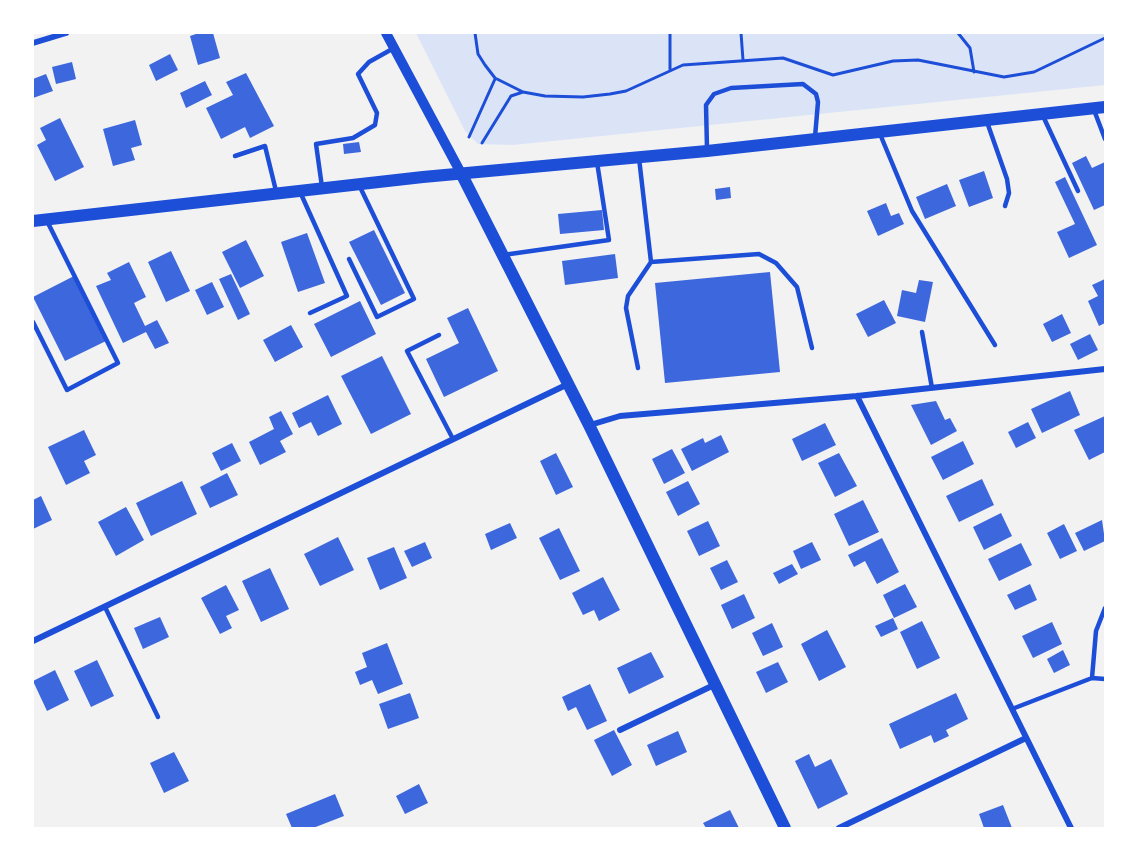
<!DOCTYPE html>
<style>
body{margin:0}
#map{position:relative;width:1138px;height:861px;overflow:hidden;background:#f2f2f2;font-family:"Work Sans",sans-serif}
canvas{display:block}
.frame{position:absolute;inset:0;border:34px solid #fff;pointer-events:none}
</style>
<div id="map">
<canvas width="1138" height="861"></canvas>
<div class="frame"></div>
</div>
<script>
const context = document.querySelector('canvas').getContext('2d');
context.lineJoin = 'round';
function paint(path, color) {
  context.fillStyle = color;
  context.fill(path, 'evenodd');
}
function poly(rows) {
  const path = new Path2D();
  for (const r of rows) {
    path.moveTo(r[0], r[1]);
    for (let i = 2; i < r.length; i += 2) path.lineTo(r[i], r[i + 1]);
  }
  return path;
}
function stroke(path, color, width, dash) {
  context.strokeStyle = color;
  context.lineWidth = width;
  context.lineCap = dash ? 'butt' : 'round';
  context.setLineDash(dash || []);
  context.stroke(path);
}
const green = poly([
 [416,33,1105,33,1105,85,513,145,478,144,465,131]
]);
const building = poly([
 [199,33,213,33,220,58,198,65,190,36],
 [170,54,178,70,156,81,149,65],
 [72,62,76,79,56,84,52,67],
 [246,73,274,126,250,138,245,127,221,139,206,108,233,95,226,82],
 [46,74,53,91,33,98,33,79],
 [205,81,212,95,186,108,180,93],
 [60,118,84,167,55,181,37,145,46,140,40,128],
 [135,120,142,145,131,148,135,160,113,166,103,129],
 [359,142,361,152,344,154,343,144],
 [1086,156,1092,168,1105,162,1105,205,1094,210,1072,163],
 [984,171,993,198,969,207,959,180],
 [1065,177,1097,245,1069,258,1057,232,1075,224,1055,182],
 [947,184,956,206,925,219,916,197],
 [730,187,731,198,716,200,715,189],
 [886,203,891,216,899,213,904,224,878,236,867,211],
 [602,210,604,230,560,234,558,214],
 [374,230,405,293,381,305,349,242],
 [307,233,325,283,298,292,281,242],
 [246,240,264,276,240,288,222,252],
 [171,251,190,291,166,302,148,262],
 [615,254,618,278,565,285,562,261],
 [129,262,146,297,134,303,145,326,157,320,169,343,155,349,146,332,123,343,96,286,111,280,107,273],
 [770,272,780,372,665,383,655,283],
 [231,274,250,314,238,320,219,279],
 [74,276,106,341,65,361,33,297],
 [1105,279,1105,323,1099,326,1088,301,1098,296,1092,285],
 [919,280,933,282,925,322,897,316,902,290,916,293],
 [212,282,224,307,207,315,195,290],
 [884,300,896,323,868,337,856,314],
 [360,301,376,334,331,357,314,324],
 [468,308,498,371,444,397,426,359,459,343,447,318],
 [1062,314,1071,333,1052,342,1043,324],
 [291,325,303,347,275,362,263,340],
 [1090,334,1098,350,1078,360,1070,344],
 [382,356,411,414,371,434,341,376],
 [1070,391,1080,415,1042,433,1031,409],
 [328,395,342,424,318,436,311,422,299,428,292,413],
 [936,401,945,420,950,418,957,431,931,445,911,405],
 [281,411,293,434,280,441,286,452,260,465,249,442,274,429,269,417],
 [1105,416,1105,452,1089,460,1074,430],
 [1028,422,1036,438,1016,448,1008,432],
 [825,423,836,445,802,461,792,439],
 [84,430,96,455,84,461,90,473,66,485,48,447],
 [721,435,729,452,692,471,681,449,703,438,705,443],
 [963,441,974,464,943,480,931,457],
 [232,443,241,461,221,471,212,453],
 [672,449,685,473,664,484,652,459],
 [556,453,573,487,556,495,540,461],
 [839,453,857,486,835,497,818,463],
 [227,473,238,495,210,508,200,487],
 [982,479,994,505,959,522,946,496],
 [182,481,197,514,151,536,136,503],
 [688,481,700,504,678,516,666,492],
 [41,496,52,520,33,529,33,500],
 [863,500,879,532,849,546,834,514],
 [126,507,144,540,116,556,98,522],
 [1001,513,1012,536,984,550,973,527],
 [1102,520,1105,541,1084,551,1075,533],
 [708,521,720,546,699,556,687,531],
 [510,523,517,538,491,550,485,534],
 [1064,524,1077,551,1060,559,1047,533],
 [559,528,580,571,560,580,539,538],
 [338,537,354,570,320,586,304,554],
 [882,538,899,572,877,584,865,561,854,567,848,555],
 [425,542,432,558,412,567,404,551],
 [812,542,821,560,801,569,793,551],
 [1021,543,1032,565,999,581,988,559],
 [394,547,407,578,380,590,367,558],
 [727,560,738,582,721,590,710,568],
 [792,564,798,574,779,584,773,573],
 [270,568,289,609,261,622,242,581],
 [603,577,620,610,599,621,594,610,583,615,572,593],
 [905,584,917,607,894,618,883,595],
 [1030,584,1037,600,1015,610,1007,595],
 [226,585,239,610,226,616,232,628,220,634,201,598],
 [744,594,755,618,732,629,721,605],
 [160,617,169,637,143,649,134,628],
 [893,618,898,629,881,637,875,626],
 [922,621,940,658,917,669,900,632],
 [1052,622,1062,644,1033,658,1022,636],
 [772,623,783,647,763,656,752,633],
 [827,630,846,667,819,681,801,644],
 [387,643,403,684,378,694,372,680,360,685,355,672,367,667,362,653],
 [1063,650,1070,665,1054,673,1047,659],
 [651,652,664,677,629,694,617,668],
 [97,660,114,696,91,707,74,671],
 [778,662,788,682,766,693,756,672],
 [55,670,69,700,47,711,33,681],
 [590,684,607,721,587,730,576,707,568,711,562,697],
 [410,693,419,718,388,729,379,704],
 [956,693,968,719,946,730,949,736,934,743,931,735,900,749,889,724],
 [614,730,632,765,612,776,594,740],
 [678,731,687,752,656,766,647,745],
 [174,752,189,781,164,793,150,763],
 [809,754,815,767,831,759,848,794,818,809,795,761],
 [419,784,428,803,405,814,396,796],
 [335,794,344,816,313,828,292,828,286,814],
 [1003,805,1012,828,984,828,979,814],
 [730,810,739,828,706,828,703,823]
]);
const path = poly([
 [475,33,478,54,485,65,495,78,523,92],
 [741,33,743,60],
 [958,33,970,48,974,72],
 [670,69,670,33],
 [469,137,495,79],
 [482,143,511,96,523,92,545,96,583,97,610,94,626,91,683,65,783,58,833,75,893,61,918,60,1004,77,1034,72,1105,38]
]);
const service = poly([
 [1094,110,1105,139],
 [1043,116,1078,191],
 [987,122,1007,179,1009,193,1005,206],
 [880,134,912,211,995,345],
 [707,149,706,105,714,94,731,88,803,84,816,94,818,102,815,137],
 [235,156,265,146,276,191],
 [639,158,651,262],
 [322,187,316,144,353,138,375,125,377,113,358,74,369,62,394,48],
 [301,194,347,296,310,313],
 [503,255,609,240,597,162],
 [349,259,377,317,414,299,360,187],
 [33,322,67,390,118,363,47,221],
 [922,332,932,388],
 [439,335,407,351,453,439],
 [638,368,626,308,628,296,651,262,759,254,776,263,797,287,812,348],
 [105,607,158,717],
 [1092,678,1096,631,1105,608],
 [1012,709,1092,678,1105,679]
]);
const minor = poly([
 [33,43,66,33],
 [857,396,1071,828],
 [590,425,620,416,857,396,1105,369],
 [33,641,566,385],
 [620,730,714,685],
 [839,828,1026,738]
]);
const tertiary = poly([
 [386,33,462,175]
]);
const secondary = poly([
 [462,175,589,425,785,828],
 [33,221,423,177,707,151,1105,107]
]);
paint(green, '#dbe4f7');
paint(building, '#3d67dc');
stroke(path, '#1d4ed8', 3);
stroke(service, '#1d4ed8', 4.5);
stroke(minor, '#1d4ed8', 6);
stroke(tertiary, '#1d4ed8', 10);
stroke(secondary, '#1d4ed8', 12);
</script>
